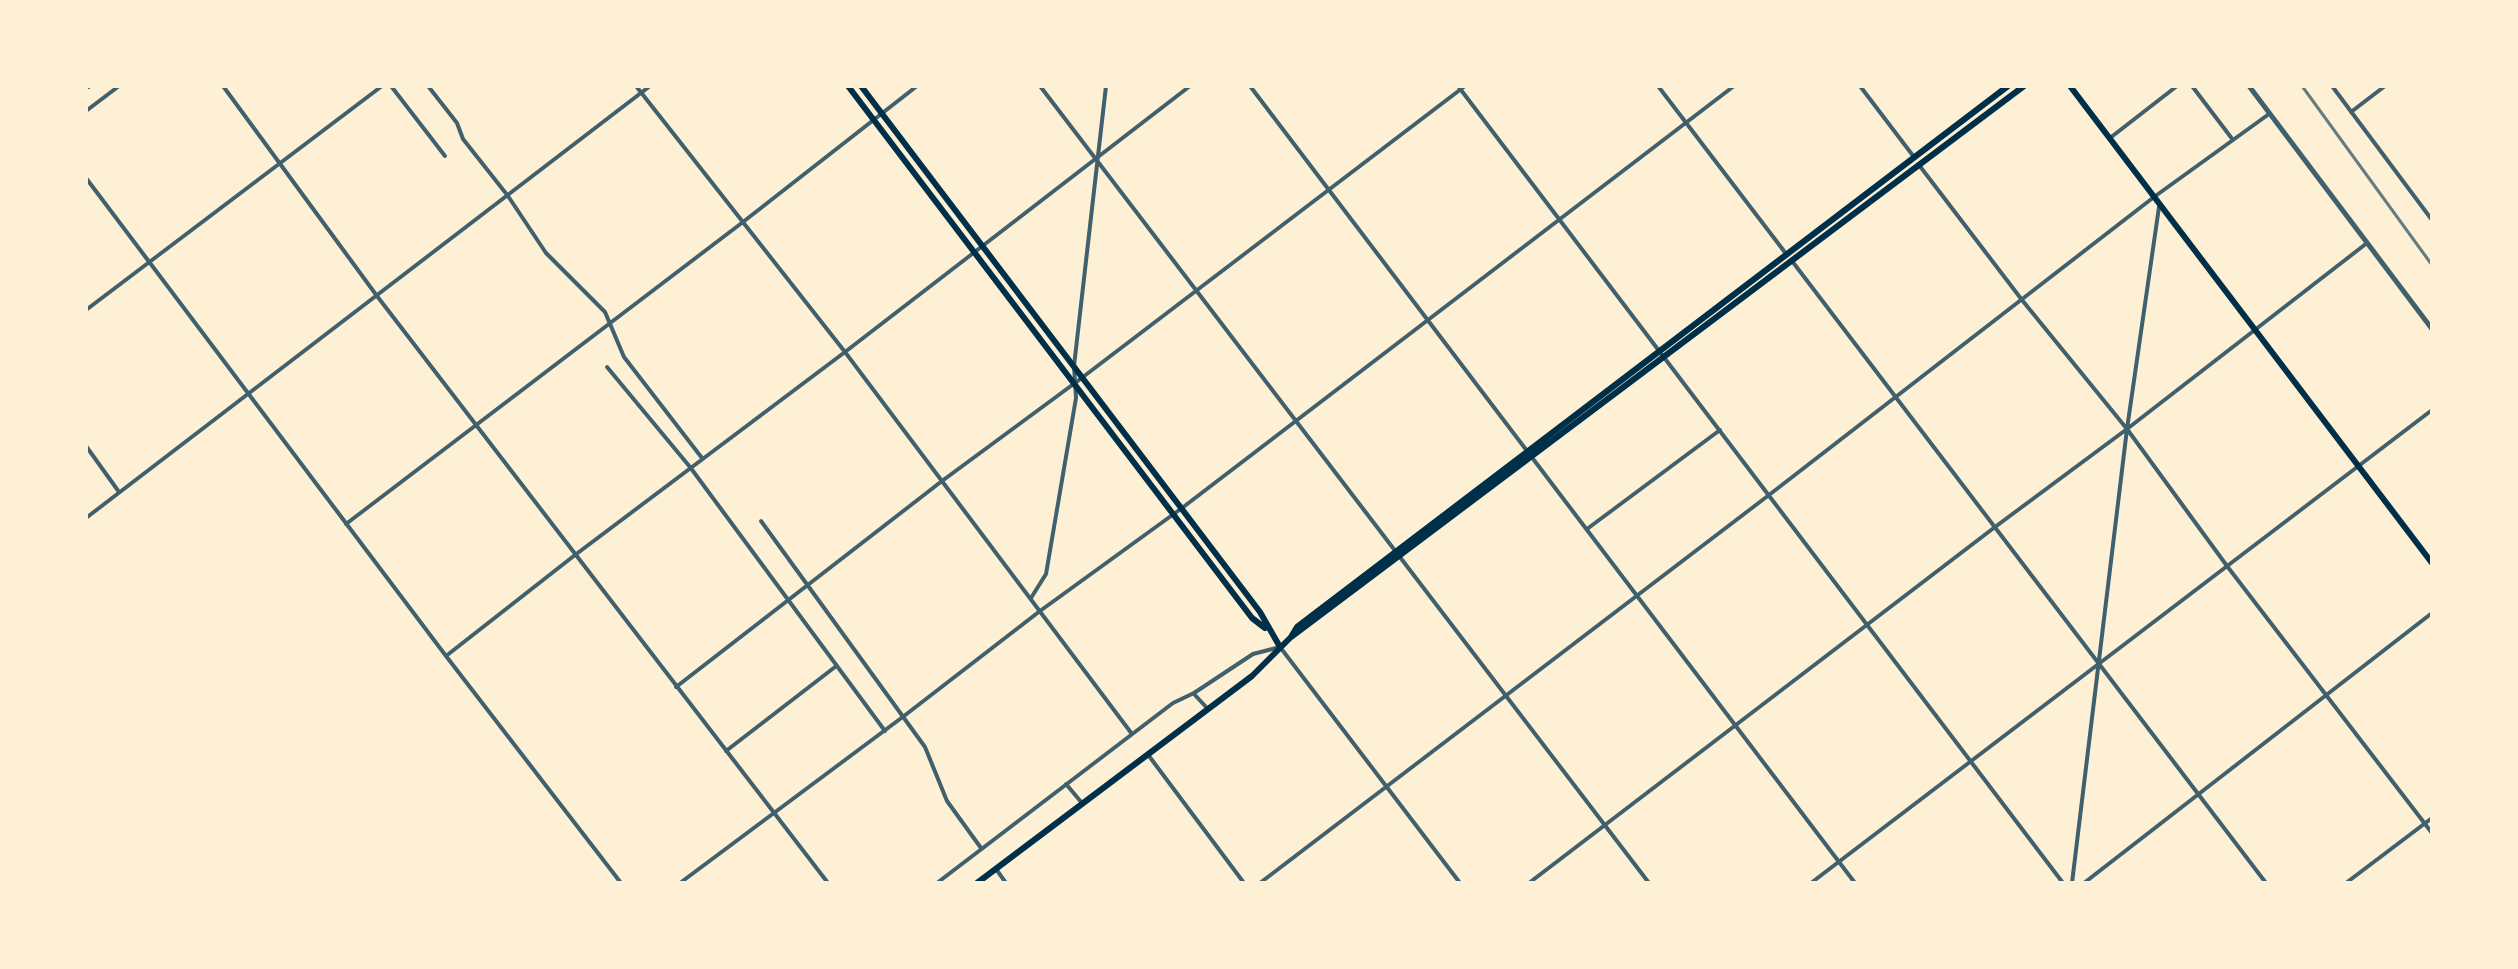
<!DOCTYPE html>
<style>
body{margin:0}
#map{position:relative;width:2518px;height:969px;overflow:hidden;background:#fdf0d5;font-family:"Libre Baskerville",serif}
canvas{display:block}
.frame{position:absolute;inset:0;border:88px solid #fdf0d5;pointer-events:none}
</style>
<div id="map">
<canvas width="2518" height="969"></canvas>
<div class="frame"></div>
</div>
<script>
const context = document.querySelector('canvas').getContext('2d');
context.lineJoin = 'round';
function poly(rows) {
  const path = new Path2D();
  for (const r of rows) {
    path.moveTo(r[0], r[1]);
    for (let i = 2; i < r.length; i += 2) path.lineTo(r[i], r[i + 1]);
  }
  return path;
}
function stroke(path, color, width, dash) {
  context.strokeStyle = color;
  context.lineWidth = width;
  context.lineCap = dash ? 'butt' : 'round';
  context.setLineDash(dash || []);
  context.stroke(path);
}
const minor = poly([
 [223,86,377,296,828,883],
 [391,86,445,156],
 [428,86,457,123,463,139,508,196,546,253,605,312,624,357,702,458],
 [636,86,845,352,1132,734],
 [1040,86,1649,883],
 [1250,86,1855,883],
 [1458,86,2063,883],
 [1658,86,1787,255],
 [1860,86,1914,157],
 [2192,86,2233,140],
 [2332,86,2432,220],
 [86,88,91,86],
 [86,111,119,86],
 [2351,112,2385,86],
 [2110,138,2177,86],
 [1919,165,2022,300,2127,429,2227,566,2432,833],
 [86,178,446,656,621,883],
 [1792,261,2266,883],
 [86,310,382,86],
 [607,367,690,467,885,731],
 [86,446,119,492],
 [86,518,650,86],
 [761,521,925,747,947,801,981,848],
 [346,524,743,222,917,86],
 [1587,529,1720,430],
 [1031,598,1046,574,1076,398,1074,366,1106,86],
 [446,656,575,555,845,352,1190,86],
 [676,687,942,481,1079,380,1465,86],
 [1194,694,1207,708],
 [726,751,835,667],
 [1149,756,1244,883],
 [1066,784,1082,803],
 [996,869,1006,883],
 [680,883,904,716,1040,611,1182,508,1734,86],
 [937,883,1173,703,1194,693,1253,654,1280,647,1460,883],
 [1260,883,1769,495,2154,197,2269,114],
 [1529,883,1995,527,2127,429,2367,243],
 [1811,883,2432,410],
 [2072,883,2127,429,2159,207],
 [2084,883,2432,613],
 [2346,883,2432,818]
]);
const tertiary = poly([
 [2249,86,2432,329]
]);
const secondary = poly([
 [848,86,1252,618,1265,628],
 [861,86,1260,612,1280,647],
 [2070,86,2432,563],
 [1291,637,1297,627,2008,86],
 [977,883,1252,676,1291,637,2024,86]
]);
const rail = poly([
 [2302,86,2432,265]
]);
stroke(minor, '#3f606c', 4);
stroke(tertiary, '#3f606c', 5);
stroke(secondary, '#003049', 6);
stroke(rail, '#657d81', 3);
</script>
